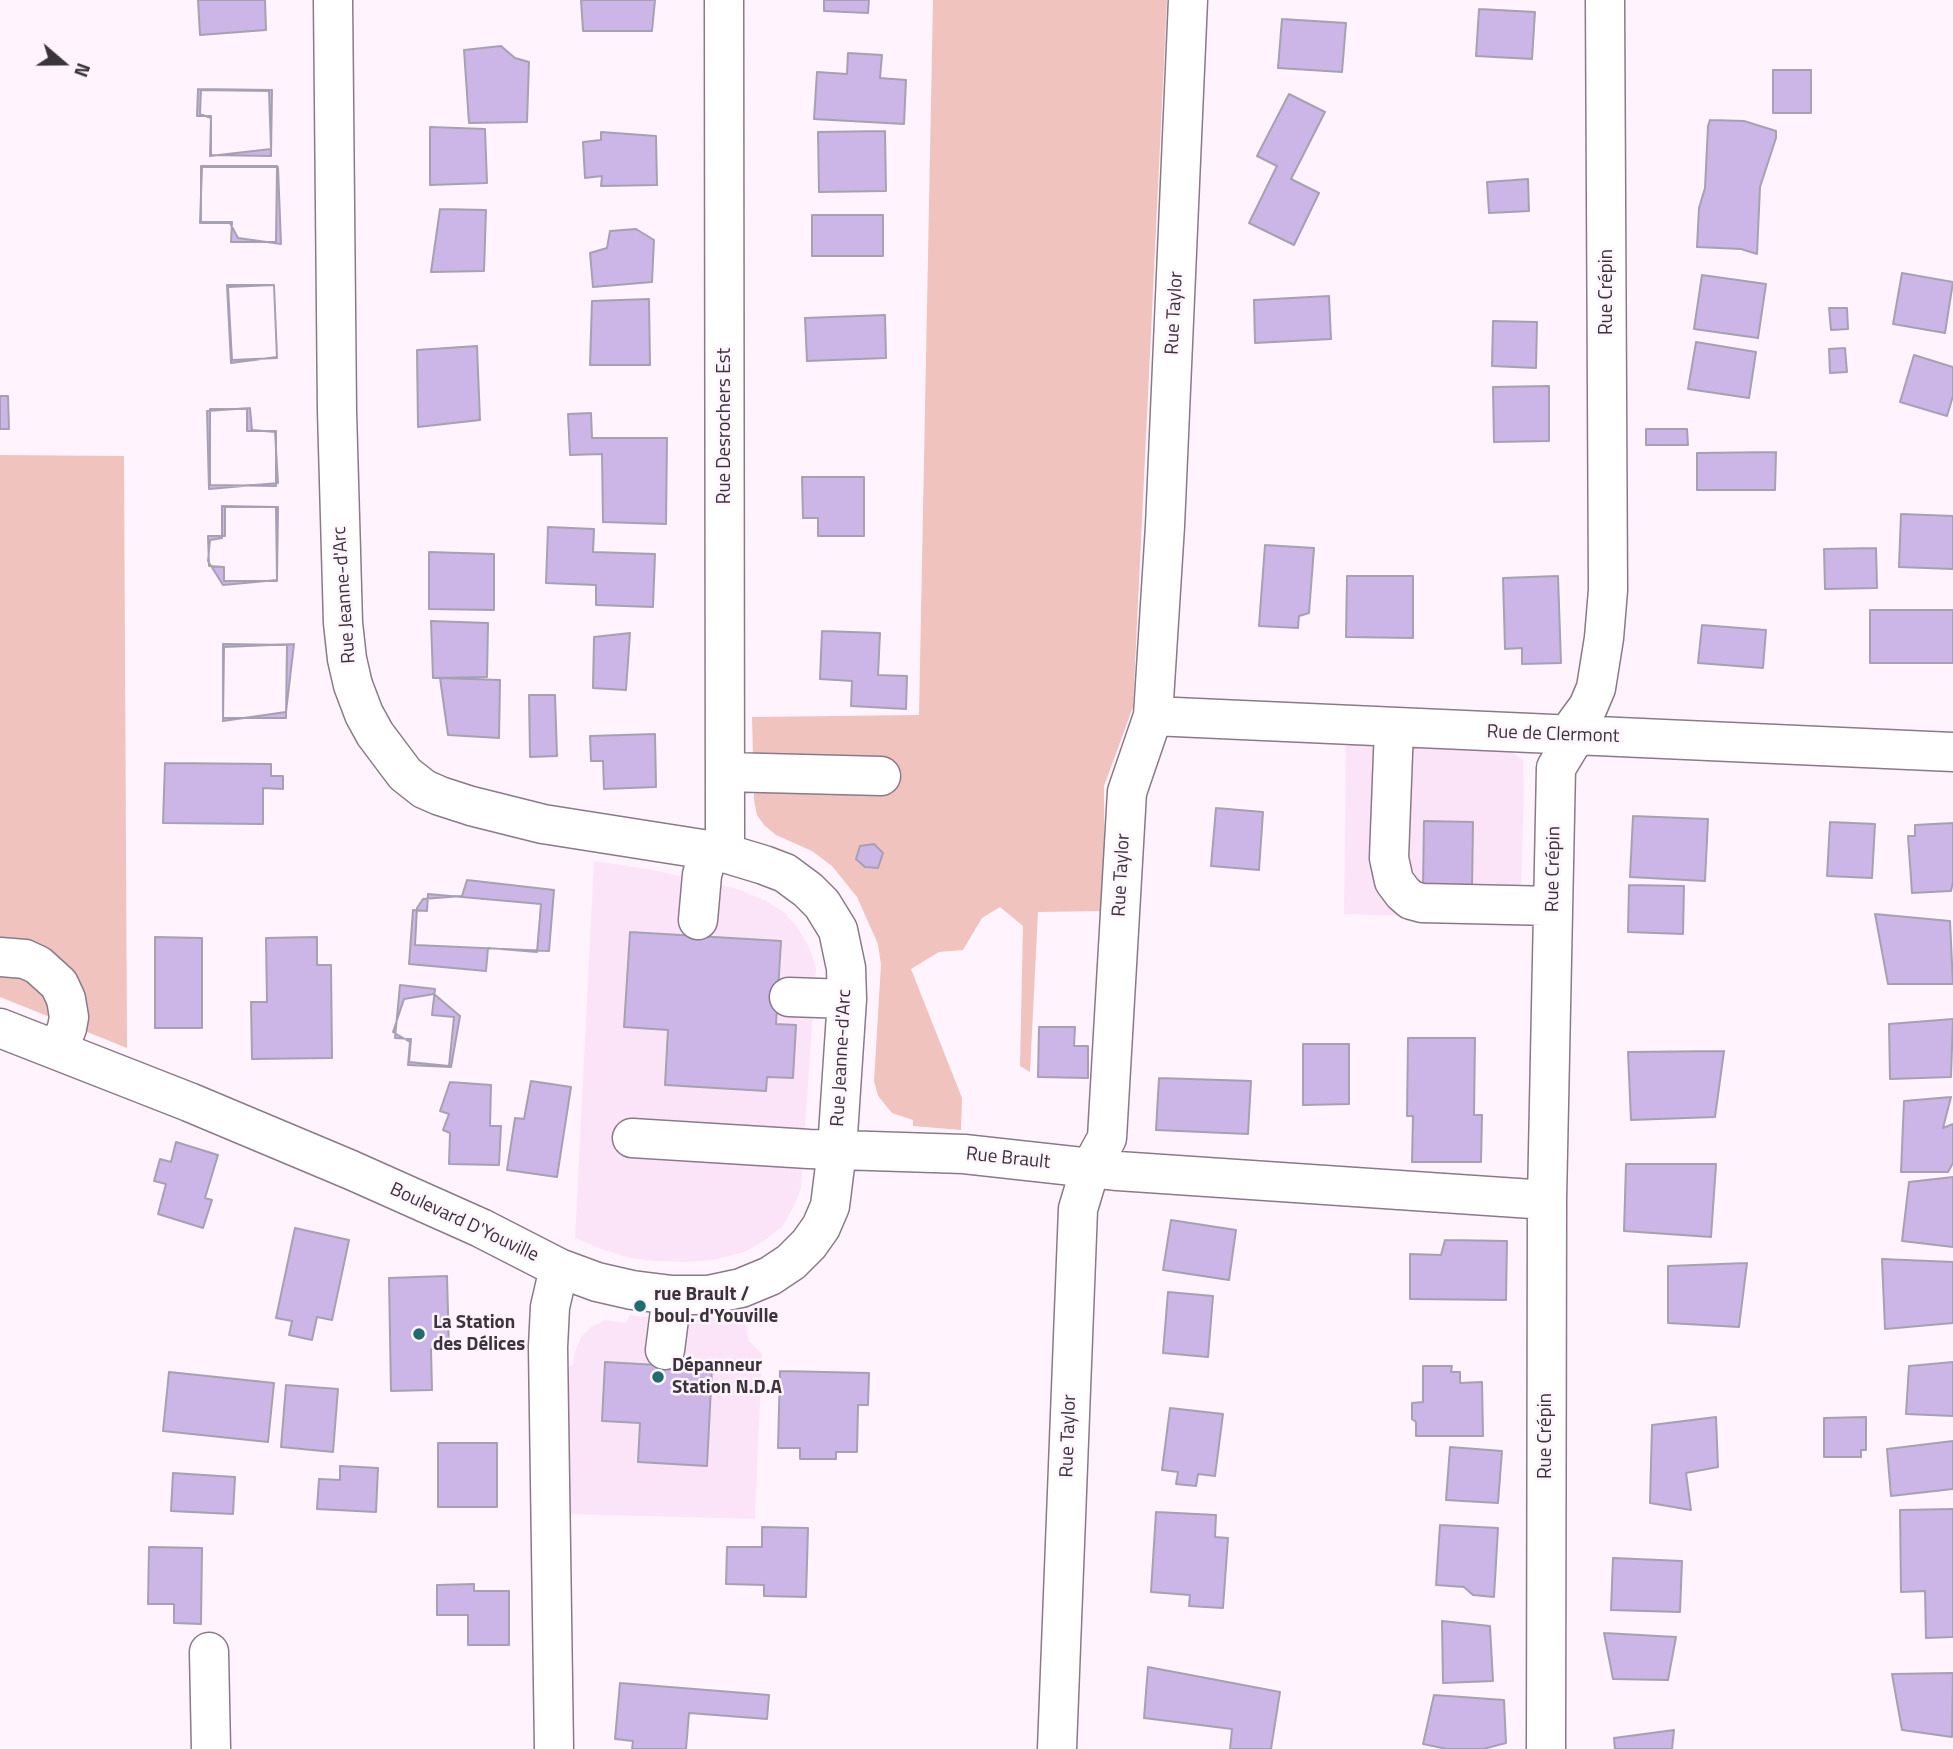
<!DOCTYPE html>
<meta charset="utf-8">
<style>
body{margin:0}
#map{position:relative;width:1953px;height:1749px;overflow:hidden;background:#fff4fd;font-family:"Titillium Web",sans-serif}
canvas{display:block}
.north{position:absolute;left:28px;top:28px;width:70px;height:70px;-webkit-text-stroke:5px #fff4fd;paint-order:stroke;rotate:110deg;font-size:19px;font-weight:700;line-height:28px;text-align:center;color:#3b343a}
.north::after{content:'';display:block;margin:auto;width:24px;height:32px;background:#3b343a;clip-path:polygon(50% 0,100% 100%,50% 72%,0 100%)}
</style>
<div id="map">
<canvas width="1953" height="1749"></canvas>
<div class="north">N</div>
</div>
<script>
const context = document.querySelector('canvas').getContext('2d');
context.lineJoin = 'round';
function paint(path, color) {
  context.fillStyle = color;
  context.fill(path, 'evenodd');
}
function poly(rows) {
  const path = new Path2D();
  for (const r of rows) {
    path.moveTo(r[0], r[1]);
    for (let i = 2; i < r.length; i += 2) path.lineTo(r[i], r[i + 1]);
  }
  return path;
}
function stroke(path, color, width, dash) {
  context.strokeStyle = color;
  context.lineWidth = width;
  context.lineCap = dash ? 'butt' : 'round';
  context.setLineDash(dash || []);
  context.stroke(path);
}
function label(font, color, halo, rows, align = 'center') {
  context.font = font + ' "Titillium Web",sans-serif';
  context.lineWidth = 5;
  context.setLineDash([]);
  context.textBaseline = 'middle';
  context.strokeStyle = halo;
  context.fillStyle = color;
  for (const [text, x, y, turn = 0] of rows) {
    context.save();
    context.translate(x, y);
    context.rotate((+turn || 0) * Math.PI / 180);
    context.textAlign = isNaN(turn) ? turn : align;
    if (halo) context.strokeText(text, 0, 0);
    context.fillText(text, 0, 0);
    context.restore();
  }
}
const built = poly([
 [1346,744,1512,752,1523,760,1524,790,1520,920,1344,914],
 [594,861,653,870,738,889,766,901,784,912,798,928,810,949,816,968,801,1188,794,1206,782,1227,764,1241,745,1252,713,1260,686,1262,655,1261,630,1258,604,1250,575,1238],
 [744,1311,749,1341,762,1354,755,1519,567,1514,568,1367,573,1364,575,1351,581,1337,591,1327,605,1320,626,1323,630,1315,668,1320,703,1319]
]);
const green = poly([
 [933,0,1167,0,1133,707,1104,786,1105,911,1038,912,1030,1072,1020,1066,1023,926,1000,907,982,918,963,950,939,952,911,969,962,1098,961,1130,913,1126,913,1120,892,1113,878,1096,874,1081,881,965,878,944,857,897,832,866,812,851,776,835,764,825,757,815,754,800,752,717,919,715],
 [0,455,124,456,127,1048,0,997]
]);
const building = poly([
 [198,0,265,0,266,30,200,35,198,0],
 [581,0,655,0,652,31,583,31,581,0],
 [824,0,869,0,868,13,824,11,824,0],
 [1479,9,1535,12,1532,59,1476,56,1479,9],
 [1282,19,1346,23,1342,72,1278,68,1282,19],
 [501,46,515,58,529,62,527,122,469,123,464,50,501,46],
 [848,53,882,55,880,78,906,80,904,124,814,119,817,72,847,74,848,53],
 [1773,70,1811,70,1811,113,1773,113,1773,70],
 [198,89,272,90,271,156,211,155,211,116,197,116,198,89],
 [201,90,269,91,271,149,210,156,211,118,200,114,201,90],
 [1289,94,1325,112,1291,179,1319,193,1294,245,1249,223,1277,166,1257,156,1289,94],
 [1710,120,1744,121,1776,131,1776,138,1760,187,1757,254,1741,249,1697,247,1699,208,1705,188,1708,126,1710,120],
 [430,127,485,129,487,183,430,185,430,127],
 [885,131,886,191,819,192,818,132,885,131],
 [601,132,656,136,657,185,601,186,602,176,585,178,583,142,601,140,601,132],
 [201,166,277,166,276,242,231,242,232,222,201,222,201,166],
 [202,167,278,167,281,244,238,238,230,223,200,223,202,167],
 [1528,179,1529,211,1489,213,1487,182,1528,179],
 [440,209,486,210,484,271,431,272,440,209],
 [812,215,883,215,883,256,812,256,812,215],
 [636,229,654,240,652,282,593,287,590,253,607,248,610,231,636,229],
 [1902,273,1953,282,1945,333,1893,324,1902,273],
 [1702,275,1766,284,1758,338,1694,329,1702,275],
 [227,285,274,285,277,357,231,363,227,285],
 [274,285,277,358,232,360,228,287,274,285],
 [1329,296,1331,339,1255,343,1254,300,1329,296],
 [649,299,650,365,590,365,592,301,649,299],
 [1829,308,1847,308,1848,329,1831,330,1829,308],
 [885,315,886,358,807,361,805,318,885,315],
 [1493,321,1537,322,1536,368,1492,366,1493,321],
 [1696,342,1756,352,1749,398,1688,389,1696,342],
 [477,346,480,420,418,427,417,350,477,346],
 [1845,348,1847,372,1830,373,1829,349,1845,348],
 [1914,355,1953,367,1953,396,1947,416,1900,402,1914,355],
 [1549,386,1549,441,1494,442,1493,387,1549,386],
 [0,396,8,396,9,429,0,429,0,396],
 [250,408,252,430,275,432,278,483,209,489,207,411,250,408],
 [210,409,247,409,247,431,276,431,276,486,210,485,210,409],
 [591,413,592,438,667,438,666,524,603,522,602,454,570,455,568,414,591,413],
 [1646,429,1687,429,1688,445,1646,445,1646,429],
 [1776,452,1775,490,1697,490,1697,453,1776,452],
 [802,477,864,477,864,536,818,536,818,518,803,518,802,477],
 [222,506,276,507,277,580,223,585,208,561,210,540,222,538,222,506],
 [225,507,278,507,277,581,224,581,224,567,209,566,208,536,225,536,225,507],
 [1901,514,1953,516,1953,569,1899,567,1901,514],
 [548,527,594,529,593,552,655,554,653,607,596,605,596,585,546,583,548,527],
 [1265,545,1314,548,1309,613,1299,616,1298,628,1259,626,1265,545],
 [1876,548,1877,588,1825,589,1824,549,1876,548],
 [429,552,494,554,494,610,429,609,429,552],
 [1347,576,1413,576,1413,638,1346,637,1347,576],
 [1558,576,1561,663,1522,664,1522,648,1505,649,1503,578,1558,576],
 [1870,610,1953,610,1953,663,1870,663,1870,610],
 [431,621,488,623,487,677,433,678,431,621],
 [1702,625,1766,630,1763,668,1698,663,1702,625],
 [822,631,880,633,878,675,907,676,906,709,851,706,852,681,820,679,822,631],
 [630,633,626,690,593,688,594,637,630,633],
 [223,644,287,645,286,718,223,718,223,644],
 [294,644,286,712,223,721,224,647,294,644],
 [440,678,500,680,499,738,448,735,440,678],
 [529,695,555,695,557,756,530,757,529,695],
 [655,734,656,787,604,789,603,761,591,761,590,736,655,734],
 [165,763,271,764,271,776,283,776,283,789,263,788,263,824,163,823,165,763],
 [1216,808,1263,812,1259,870,1211,866,1216,808],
 [1633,816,1708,819,1705,881,1630,877,1633,816],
 [1424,821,1473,822,1472,888,1423,887,1424,821],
 [1830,822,1875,824,1872,878,1827,876,1830,822],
 [1953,823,1953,882,1951,891,1912,893,1908,836,1915,836,1915,825,1953,823],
 [874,844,883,853,878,868,865,867,856,859,860,846,874,844],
 [467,880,554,890,549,951,415,945,417,908,423,899,462,896,467,880],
 [1629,885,1684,886,1683,934,1628,932,1629,885],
 [428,894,541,904,537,952,488,948,486,971,409,964,413,910,427,911,428,894],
 [1875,914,1950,921,1953,984,1888,984,1875,914],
 [630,932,781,941,776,1024,796,1025,793,1078,767,1077,766,1091,665,1085,668,1030,624,1027,630,932],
 [155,937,202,938,202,1028,155,1028,155,937],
 [317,937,317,965,331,965,332,1058,252,1059,251,1002,267,1002,266,938,317,937],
 [400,985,435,989,432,1015,454,1017,449,1066,409,1062,411,1039,395,1038,400,985],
 [434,994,460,1016,451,1067,408,1065,410,1042,393,1032,404,999,434,994],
 [1953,1019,1951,1077,1890,1079,1889,1024,1953,1019],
 [1039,1027,1075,1027,1074,1046,1088,1046,1088,1078,1038,1077,1039,1027],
 [1408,1038,1475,1038,1474,1115,1482,1115,1481,1162,1412,1162,1413,1116,1407,1116,1408,1038],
 [1303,1044,1349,1044,1349,1104,1303,1105,1303,1044],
 [1724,1051,1715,1117,1631,1120,1628,1052,1724,1051],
 [1159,1078,1251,1081,1248,1134,1156,1130,1159,1078],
 [531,1081,571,1087,557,1177,507,1170,515,1118,524,1119,531,1081],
 [450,1082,491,1085,490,1126,501,1126,499,1165,449,1164,450,1133,443,1130,449,1114,440,1111,450,1082],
 [1951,1097,1943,1128,1953,1124,1953,1163,1948,1172,1901,1172,1904,1101,1951,1097],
 [176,1142,218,1155,205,1198,212,1200,203,1228,158,1214,166,1184,154,1181,160,1159,171,1162,176,1142],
 [1626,1164,1716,1164,1711,1237,1624,1231,1626,1164],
 [1953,1177,1953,1247,1902,1241,1909,1182,1953,1177],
 [1171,1220,1236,1230,1229,1280,1163,1270,1171,1220],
 [295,1228,349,1240,332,1320,317,1317,312,1340,289,1335,292,1321,276,1318,295,1228],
 [1445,1240,1507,1241,1506,1300,1410,1299,1410,1254,1441,1255,1445,1240],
 [1882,1259,1953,1262,1953,1323,1885,1329,1882,1259],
 [1747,1263,1739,1327,1668,1323,1668,1266,1747,1263],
 [447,1276,449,1349,431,1349,432,1390,391,1391,389,1278,447,1276],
 [1168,1292,1213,1296,1208,1357,1163,1353,1168,1292],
 [605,1362,712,1368,707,1466,638,1462,640,1423,602,1421,605,1362],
 [1953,1362,1953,1416,1906,1414,1909,1366,1953,1362],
 [1423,1366,1452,1366,1451,1372,1460,1372,1460,1383,1482,1382,1483,1436,1416,1436,1416,1422,1412,1419,1412,1403,1423,1402,1423,1366],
 [780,1371,869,1373,868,1405,858,1405,857,1452,836,1452,836,1459,800,1459,800,1448,778,1448,780,1371],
 [169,1372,274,1383,268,1442,163,1431,169,1372],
 [286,1385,338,1389,333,1452,281,1447,286,1385],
 [1170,1408,1223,1414,1215,1476,1198,1474,1196,1486,1176,1484,1178,1472,1162,1470,1170,1408],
 [1716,1417,1718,1467,1686,1473,1691,1510,1650,1503,1652,1425,1716,1417],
 [1866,1417,1866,1450,1861,1450,1861,1457,1824,1457,1824,1418,1866,1417],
 [1953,1441,1953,1489,1891,1496,1887,1449,1953,1441],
 [438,1443,497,1443,497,1507,438,1507,438,1443],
 [1450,1447,1502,1451,1498,1503,1446,1500,1450,1447],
 [340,1466,378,1468,376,1512,317,1509,319,1479,340,1480,340,1466],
 [173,1473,235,1477,233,1514,171,1511,173,1473],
 [1953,1509,1953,1637,1926,1638,1925,1591,1901,1592,1900,1510,1953,1509],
 [1156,1512,1216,1515,1215,1537,1228,1538,1223,1608,1189,1606,1190,1595,1151,1592,1156,1512],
 [1440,1525,1498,1528,1494,1597,1473,1595,1464,1587,1436,1585,1440,1525],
 [762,1527,808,1528,806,1597,764,1596,764,1585,726,1584,727,1547,762,1547,762,1527],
 [149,1547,202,1548,201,1624,174,1623,174,1604,148,1604,149,1547],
 [1613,1558,1682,1561,1680,1612,1611,1610,1613,1558],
 [474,1584,474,1591,509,1591,509,1645,468,1645,468,1615,437,1615,437,1585,474,1584],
 [1442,1621,1490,1626,1493,1681,1443,1683,1442,1621],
 [1604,1633,1676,1637,1668,1680,1613,1679,1604,1633],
 [1148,1667,1280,1692,1271,1749,1230,1749,1232,1729,1144,1718,1148,1667],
 [1953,1673,1952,1737,1902,1730,1892,1674,1953,1673],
 [620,1683,769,1695,767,1719,689,1713,686,1749,632,1749,633,1741,615,1739,620,1683],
 [1434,1695,1504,1700,1506,1743,1483,1749,1447,1749,1423,1744,1434,1695],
 [1674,1730,1672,1749,1615,1749,1614,1738,1674,1730]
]);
const minor = poly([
 [1153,716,1953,752],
 [1394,728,1389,858,1394,881,1403,893,1411,900,1422,903,1553,906],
 [725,772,881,776],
 [721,852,725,838,724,0],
 [698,920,702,875,709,850],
 [0,957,25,959,38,965,59,984,66,999,69,1017,67,1028,58,1050],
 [789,997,847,999],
 [0,1028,189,1102,351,1170,481,1228,559,1268,597,1282,632,1290,672,1295,708,1295,741,1288,770,1276,791,1262,809,1244,821,1227,830,1206,837,1150,847,999,846,968,838,930,822,904,808,890,785,873,764,865,721,852,543,824,471,806,440,796,424,789,405,774,375,734,364,714,353,685,347,659,343,623,337,411,333,0],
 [632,1138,809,1149,964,1154,1118,1171,1547,1200],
 [665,1350,672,1295],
 [209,1652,211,1749],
 [554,1749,548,1347,550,1307,559,1268],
 [1057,1749,1078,1209,1090,1169,1107,1138,1127,792,1153,716,1165,526,1188,0],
 [1546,1749,1547,1200,1556,768,1570,745,1574,726,1588,707,1596,688,1604,638,1608,590,1605,0]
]);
const markers = [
 [640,1306,7,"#206c6e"],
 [419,1334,7,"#206c6e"],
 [658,1377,7,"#206c6e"]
];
const streetNames = [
 ["Rue Crépin",1607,292,-90],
 ["Rue Taylor",1175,313,-87],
 ["Rue Desrochers Est",725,426,-90],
 ["Rue Jeanne-d'Arc",345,595,-94],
 ["Rue de Clermont",1553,735,2],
 ["Rue Crépin",1554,869,-89],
 ["Rue Taylor",1122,875,-87],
 ["Rue Jeanne-d'Arc",842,1058,-87],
 ["Rue Brault",1008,1159,6],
 ["Boulevard D'Youville",464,1223,25],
 ["Rue Taylor",1069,1436,-88],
 ["Rue Crépin",1546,1436,-90]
];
const poiNames = [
 ["rue Brault /",654,1295],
 ["boul. d'Youville",654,1317],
 ["La Station",433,1323],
 ["des Délices",433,1345],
 ["Dépanneur",672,1366],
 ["Station N.D.A",672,1388]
];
paint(built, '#fce4f8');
paint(green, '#f0c3bf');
paint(building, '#cbb6e7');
stroke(building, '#a7a0b2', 2);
stroke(minor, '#8a7a87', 41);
stroke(minor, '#fff', 38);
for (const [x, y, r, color] of markers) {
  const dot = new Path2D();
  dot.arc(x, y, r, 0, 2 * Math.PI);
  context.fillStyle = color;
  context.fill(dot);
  stroke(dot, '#fff4fd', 2.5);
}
label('19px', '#3b343a', '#fff4fd', streetNames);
label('bold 19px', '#3b343a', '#fff4fd', poiNames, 'left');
</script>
